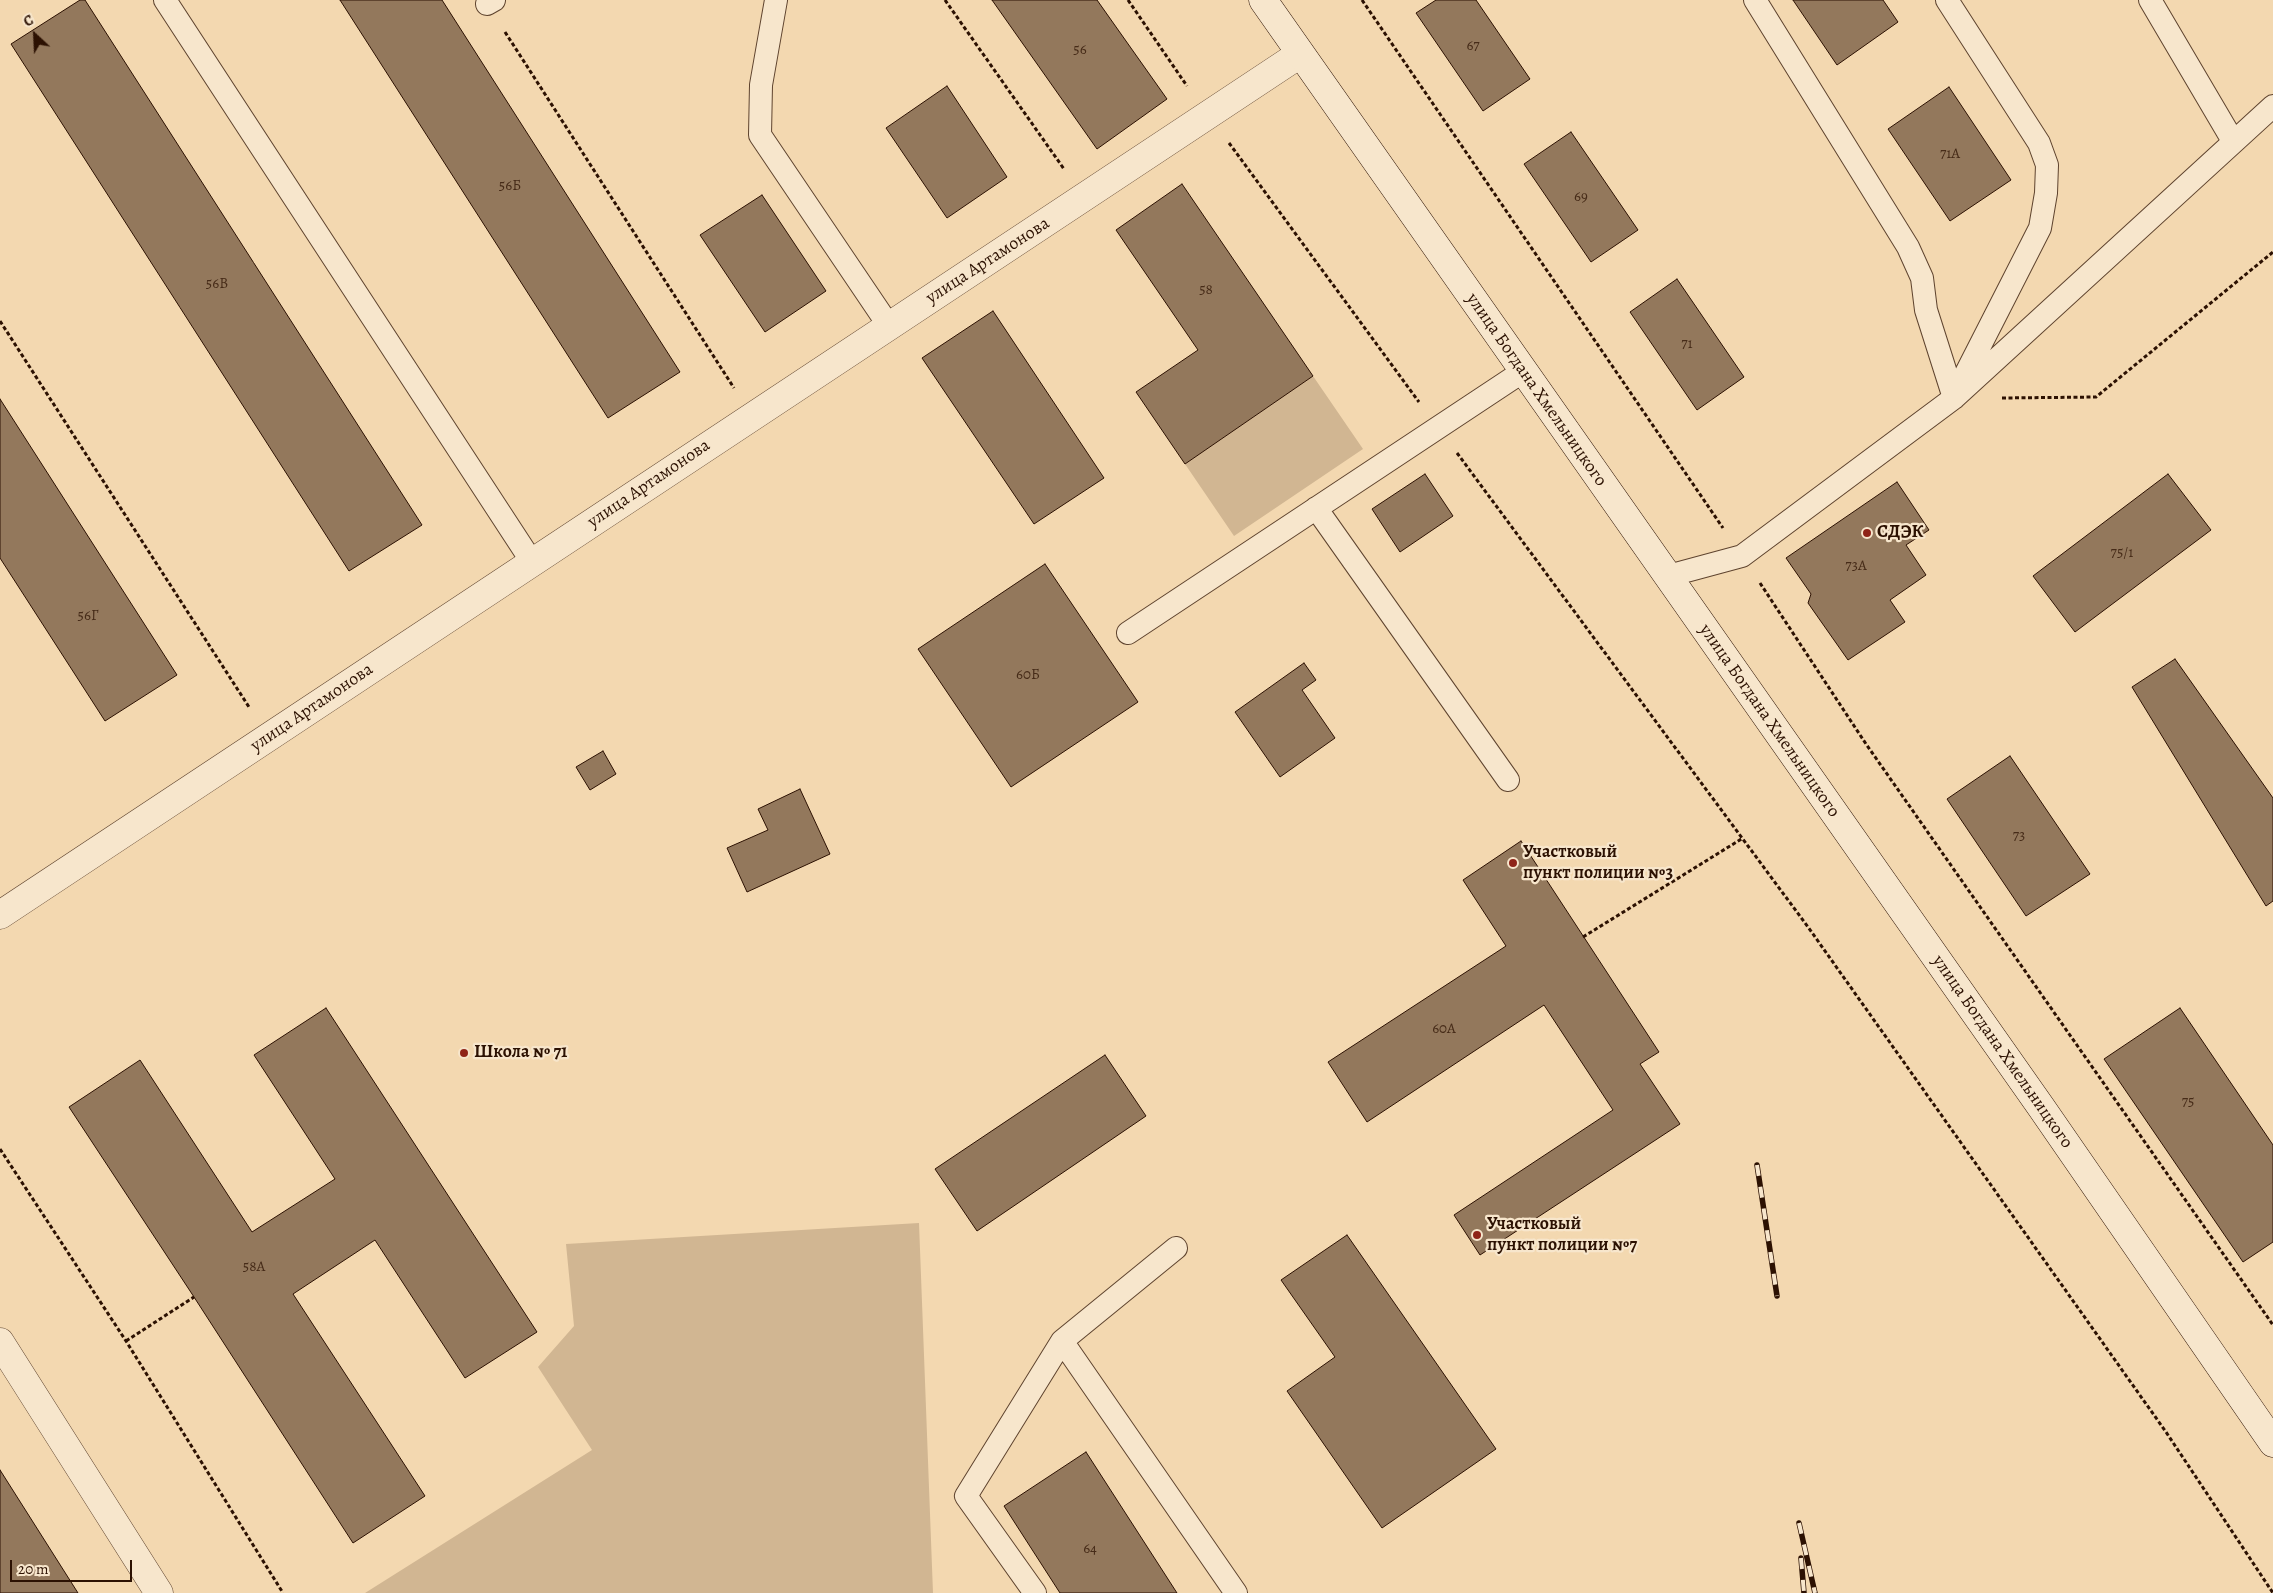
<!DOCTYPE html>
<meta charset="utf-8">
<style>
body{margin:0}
#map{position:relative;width:2273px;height:1593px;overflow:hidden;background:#f3d8b0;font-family:Alegreya,serif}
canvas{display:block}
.north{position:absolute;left:10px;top:10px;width:50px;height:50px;-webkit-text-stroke:4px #f7e6cc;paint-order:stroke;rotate:335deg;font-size:14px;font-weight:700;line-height:20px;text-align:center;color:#2c1102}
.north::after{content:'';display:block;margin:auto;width:18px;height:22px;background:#2c1102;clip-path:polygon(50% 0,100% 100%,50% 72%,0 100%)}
.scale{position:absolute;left:10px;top:1560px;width:122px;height:22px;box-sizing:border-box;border:2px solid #2c1102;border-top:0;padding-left:6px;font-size:15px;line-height:18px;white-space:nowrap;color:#2c1102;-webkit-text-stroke:4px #f7e6cc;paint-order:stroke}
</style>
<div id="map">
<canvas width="2273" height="1593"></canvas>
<div class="north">С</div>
<div class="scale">20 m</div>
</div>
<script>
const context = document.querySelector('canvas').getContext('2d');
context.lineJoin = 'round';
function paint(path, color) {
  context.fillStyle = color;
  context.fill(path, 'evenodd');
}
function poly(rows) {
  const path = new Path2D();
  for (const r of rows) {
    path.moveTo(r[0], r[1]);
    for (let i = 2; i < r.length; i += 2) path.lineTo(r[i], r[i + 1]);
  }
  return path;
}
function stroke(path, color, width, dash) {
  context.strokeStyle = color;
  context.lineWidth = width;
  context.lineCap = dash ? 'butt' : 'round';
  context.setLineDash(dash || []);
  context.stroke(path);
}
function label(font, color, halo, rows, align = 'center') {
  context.font = font + ' Alegreya,serif';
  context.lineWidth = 4.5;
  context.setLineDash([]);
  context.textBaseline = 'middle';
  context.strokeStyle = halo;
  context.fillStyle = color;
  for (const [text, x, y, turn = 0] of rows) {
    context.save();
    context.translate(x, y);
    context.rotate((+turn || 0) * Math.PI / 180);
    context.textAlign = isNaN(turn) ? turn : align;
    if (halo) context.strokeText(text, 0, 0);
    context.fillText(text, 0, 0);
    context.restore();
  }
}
const green = poly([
 [1313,376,1363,449,1234,536,1185,464],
 [919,1223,933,1593,365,1593,592,1450,538,1367,574,1326,566,1244]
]);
const building = poly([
 [80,0,85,0,422,525,349,571,11,44,80,0],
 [340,0,442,0,680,372,608,418,340,0],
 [992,0,1097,0,1167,99,1097,149,992,0],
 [1436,0,1476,0,1530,79,1483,111,1416,13,1436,0],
 [1793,0,1883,0,1898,22,1837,65,1793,0],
 [947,86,1007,177,947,218,886,128,947,86],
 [1949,87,2011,180,1950,221,1888,129,1949,87],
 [1571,132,1638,230,1591,262,1524,164,1571,132],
 [1182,184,1313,376,1185,464,1136,392,1198,350,1116,230,1182,184],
 [762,195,826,291,765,332,700,235,762,195],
 [1677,279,1744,377,1697,410,1630,312,1677,279],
 [993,311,1104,478,1034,524,922,358,993,311],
 [0,399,177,675,105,721,0,558,0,399],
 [1425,474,1453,516,1400,552,1372,509,1425,474],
 [2168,474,2211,530,2075,632,2033,576,2168,474],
 [1897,482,1929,530,1906,545,1926,575,1890,600,1905,622,1848,660,1808,603,1811,594,1786,558,1897,482],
 [1045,564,1138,702,1011,787,918,649,1045,564],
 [2175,659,2273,798,2273,901,2266,906,2132,687,2175,659],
 [1304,663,1316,680,1302,690,1335,738,1280,777,1235,712,1304,663],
 [603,751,616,774,590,790,576,767,603,751],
 [2010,756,2090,874,2026,916,1947,799,2010,756],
 [800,789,830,854,747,892,727,848,768,830,758,809,800,789],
 [1521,841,1659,1052,1640,1064,1680,1124,1480,1255,1454,1215,1613,1110,1544,1005,1367,1122,1328,1062,1506,946,1463,880,1521,841],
 [326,1008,537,1332,465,1378,375,1240,293,1294,425,1496,353,1543,194,1297,69,1107,140,1060,252,1232,335,1179,254,1055,326,1008],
 [2180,1008,2273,1145,2273,1242,2243,1262,2104,1059,2180,1008],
 [1105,1055,1146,1116,977,1231,935,1169,1105,1055],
 [1347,1235,1496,1449,1382,1528,1287,1391,1335,1357,1281,1280,1347,1235],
 [1086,1452,1177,1593,1060,1593,1004,1506,1086,1452],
 [0,1470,78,1593,0,1593,0,1470]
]);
const path = poly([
 [945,0,1064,169],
 [1128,0,1187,86],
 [1362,0,1723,528],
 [505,32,734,388],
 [1229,143,1419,402],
 [0,321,249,707],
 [2002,398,2096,397,2273,252],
 [1457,453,1808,927,2166,1432,2273,1593],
 [1760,583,1866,744,2273,1325],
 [1583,937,1743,838],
 [0,1149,126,1341,283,1593],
 [126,1341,194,1297]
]);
const lane = poly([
 [165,0,532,562],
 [776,0,761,85,760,135,889,326],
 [1755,0,1908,247,1922,278,1926,310,1954,398],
 [1947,0,2039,143,2047,165,2046,193,2040,228,1960,385],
 [2150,0,2233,141],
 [487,4,494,0],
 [1316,508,1508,780],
 [1668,576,1742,556,1954,398,2273,106],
 [1128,633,1522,372],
 [1062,1341,1236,1593],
 [1035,1593,966,1496,1062,1341,1176,1248]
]);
const street = poly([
 [0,915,1300,54],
 [0,1342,159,1593]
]);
const secondary = poly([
 [1263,0,2041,1107,2273,1443]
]);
const rail = poly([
 [1757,1165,1777,1296],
 [1799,1523,1815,1593],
 [1801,1558,1804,1593]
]);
const markers = [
 [1867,533,5,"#8f2418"],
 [1513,863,5,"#8f2418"],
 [464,1053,5,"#8f2418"],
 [1477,1235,5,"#8f2418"]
];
const numberNames = [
 ["67",1473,46],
 ["56",1080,50],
 ["71А",1950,154],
 ["56Б",510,186],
 ["69",1581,197],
 ["56В",217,284],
 ["58",1206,290],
 ["71",1687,344],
 ["75/1",2122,553],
 ["73А",1856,566],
 ["56Г",88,616],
 ["60Б",1028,675],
 ["73",2019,836],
 ["60А",1444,1029],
 ["75",2188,1102],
 ["58А",254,1267],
 ["64",1090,1549]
];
const streetNames = [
 ["улица Артамонова",988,261,-33],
 ["улица Богдана Хмельницкого",1536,390,55],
 ["улица Артамонова",649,484,-34],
 ["улица Артамонова",312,708,-34],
 ["улица Богдана Хмельницкого",1769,721,55],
 ["улица Богдана Хмельницкого",2002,1052,55]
];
const poiNames = [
 ["СДЭК",1877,533],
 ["Участковый",1523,853],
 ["пункт полиции №3",1523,874],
 ["Школа № 71",474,1053],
 ["Участковый",1487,1225],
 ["пункт полиции №7",1487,1246]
];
paint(green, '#d1b692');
paint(building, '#93785c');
stroke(building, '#2c1102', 1);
stroke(lane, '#5e432e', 24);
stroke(street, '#5e432e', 29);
stroke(secondary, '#2c1102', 29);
stroke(path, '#2c1102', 3, [4, 2.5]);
stroke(lane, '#f7e6cc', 22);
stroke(street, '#f7e6cc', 28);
stroke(secondary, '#f7e6cc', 28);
stroke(rail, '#2c1102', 5.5);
stroke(rail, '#f7e6cc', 4, [11]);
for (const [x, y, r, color] of markers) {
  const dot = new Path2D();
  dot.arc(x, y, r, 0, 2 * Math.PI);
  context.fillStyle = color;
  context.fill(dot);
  stroke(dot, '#f7e6cc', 2);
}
label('15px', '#462b18', null, numberNames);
label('18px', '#2c1102', '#f7e6cc', streetNames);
label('bold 18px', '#2c1102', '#f7e6cc', poiNames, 'left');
</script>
